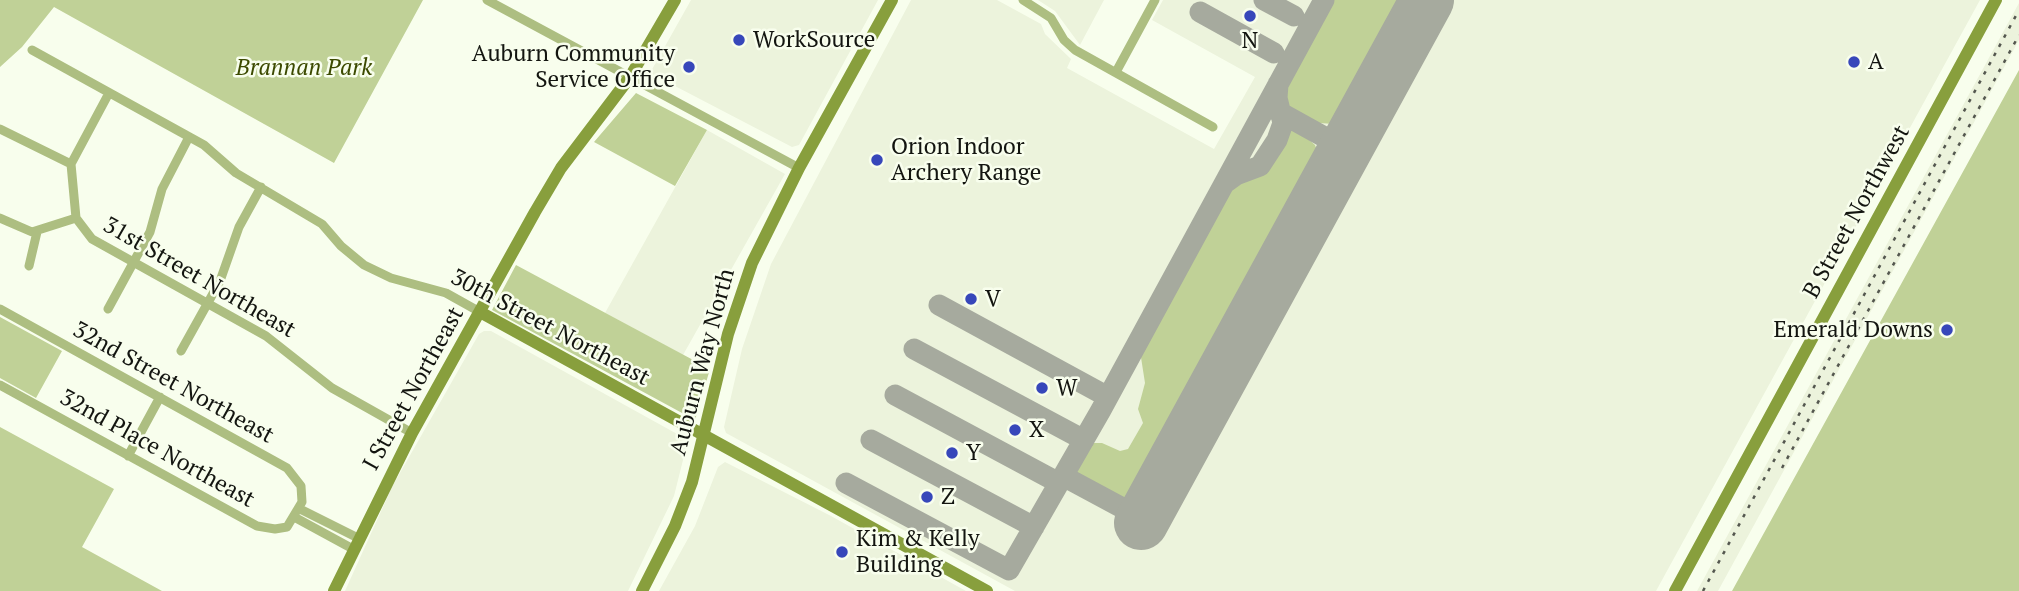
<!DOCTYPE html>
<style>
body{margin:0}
canvas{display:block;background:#f8feed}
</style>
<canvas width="2019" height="591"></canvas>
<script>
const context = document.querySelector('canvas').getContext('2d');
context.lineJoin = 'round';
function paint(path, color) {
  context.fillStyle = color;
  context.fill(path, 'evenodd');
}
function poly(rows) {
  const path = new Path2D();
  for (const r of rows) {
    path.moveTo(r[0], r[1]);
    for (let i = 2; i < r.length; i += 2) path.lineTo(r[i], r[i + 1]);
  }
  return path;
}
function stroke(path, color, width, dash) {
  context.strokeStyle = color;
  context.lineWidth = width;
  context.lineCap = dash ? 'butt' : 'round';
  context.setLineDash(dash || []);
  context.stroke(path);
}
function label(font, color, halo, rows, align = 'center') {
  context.font = font + ' "PT Serif",serif';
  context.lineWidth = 5;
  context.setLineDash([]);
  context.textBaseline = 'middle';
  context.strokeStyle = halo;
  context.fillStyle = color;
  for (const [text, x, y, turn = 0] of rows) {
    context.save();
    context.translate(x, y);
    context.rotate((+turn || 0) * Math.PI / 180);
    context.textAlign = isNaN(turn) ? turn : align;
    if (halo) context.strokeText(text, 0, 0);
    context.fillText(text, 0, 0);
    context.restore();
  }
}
const built = poly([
 [691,0,878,0,799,145,792,147,650,73],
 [911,0,997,0,1041,24,1045,34,1071,59,1067,68,1214,149,1255,77,1152,20,1163,0,1980,0,1656,591,1015,591,726,433,724,427,742,349,771,264],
 [1038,0,1104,0,1080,45,1055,11],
 [2019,3,2019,40,1718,591,1697,591],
 [707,130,785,174,683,355,605,313],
 [484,331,491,331,688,440,674,496,628,591,345,591,392,487,479,334],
 [725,462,831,516,966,591,659,591,695,526,718,467]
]);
const green = poly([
 [0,0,423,0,334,163,54,7,22,47,0,67],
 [1333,0,1410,0,1347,112,1334,124,1319,123,1292,109,1284,100,1283,91],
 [2019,70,2019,591,1732,591],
 [636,93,707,130,675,186,594,142],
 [1289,129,1297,129,1315,145,1319,156,1318,165,1132,506,1124,504,1078,478,1072,471,1074,463,1081,450,1088,443,1102,443,1120,451,1128,449,1143,423,1138,409,1145,383,1140,351,1227,189,1231,184,1266,168],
 [516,265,710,369,695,420,492,310],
 [0,317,62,351,36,398,0,378],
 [0,427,114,489,82,547,162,591,0,591]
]);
const taxiway = poly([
 [1264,0,1294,16],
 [1200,12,1274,53],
 [1272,108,1346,149],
 [1225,183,1236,175,1260,166,1277,140,1283,123,1277,98,1278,84],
 [939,305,1108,397],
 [914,349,1084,440],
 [895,395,1059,483],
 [871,440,1034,527],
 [1063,476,1143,519],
 [846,483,1009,570,1101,410,1324,0]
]);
const runway = poly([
 [1141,523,1427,0]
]);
const street = poly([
 [487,0,799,168],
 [1023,0,1051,18,1064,40,1075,50,1213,127],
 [32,50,204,145,236,173,322,224,341,246,364,265,391,278,446,293,480,312],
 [1116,72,1155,0],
 [0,129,71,164],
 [0,218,32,232,76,218,92,239,266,336,332,388,412,433],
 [76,218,71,164,109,93],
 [29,266,37,232],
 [0,309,287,468,301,486,302,502,287,527,275,529,257,526,0,385],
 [108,309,150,232,162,189,189,137],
 [181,351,220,281,239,227,261,187],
 [128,456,160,397],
 [300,509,358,538],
 [296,518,353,549]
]);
const secondary = poly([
 [480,312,987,591],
 [334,591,412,433,535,212,561,168,630,77,675,0],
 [642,591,675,526,692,482,728,334,752,263,799,168,892,0],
 [1675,591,1996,0]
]);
const rail = poly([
 [1782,468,2019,35],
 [1703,591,2019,10]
]);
const markers = [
 [1250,16,7,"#3747ba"],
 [739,40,7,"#3747ba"],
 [1854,62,7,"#3747ba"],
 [689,67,7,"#3747ba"],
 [877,160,7,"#3747ba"],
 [971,299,7,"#3747ba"],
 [1947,330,7,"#3747ba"],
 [1042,388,7,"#3747ba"],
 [1015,430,7,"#3747ba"],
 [952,453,7,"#3747ba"],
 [927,497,7,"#3747ba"],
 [842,552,7,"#3747ba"]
];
const poiNames = [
 ["WorkSource",753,40],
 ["N",1250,41,"center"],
 ["Auburn Community",675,54,"right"],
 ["Service Office",675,80,"right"],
 ["A",1868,62],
 ["Orion Indoor",891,147],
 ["Archery Range",891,173],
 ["V",985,299],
 ["Emerald Downs",1933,330,"right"],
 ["W",1056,388],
 ["X",1029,430],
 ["Y",966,453],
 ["Z",941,497],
 ["Kim & Kelly",856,539],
 ["Building",856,565]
];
const parkNames = [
 ["Brannan Park",304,68]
];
const streetNames = [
 ["B Street Northwest",1857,212,-61],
 ["31st Street Northeast",199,278,30],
 ["30th Street Northeast",550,328,28],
 ["Auburn Way North",703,362,-75],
 ["32nd Street Northeast",173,383,29],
 ["I Street Northeast",414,389,-61],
 ["32nd Place Northeast",157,449,29]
];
paint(built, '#ecf3dc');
paint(green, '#c0d197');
stroke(taxiway, '#a6aa9e', 21);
stroke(runway, '#a6aa9e', 54);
stroke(street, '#adbe81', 9);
stroke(secondary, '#889f3d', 12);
stroke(rail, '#54574f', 2.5, [3.5, 7]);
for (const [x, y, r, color] of markers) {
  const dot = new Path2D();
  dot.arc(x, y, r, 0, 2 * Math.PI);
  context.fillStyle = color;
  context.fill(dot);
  stroke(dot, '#f8feed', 2.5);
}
label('23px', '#131510', '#f8feed', poiNames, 'left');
label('italic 23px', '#3c4a00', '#f8feed', parkNames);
label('23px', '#131510', '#f8feed', streetNames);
</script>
